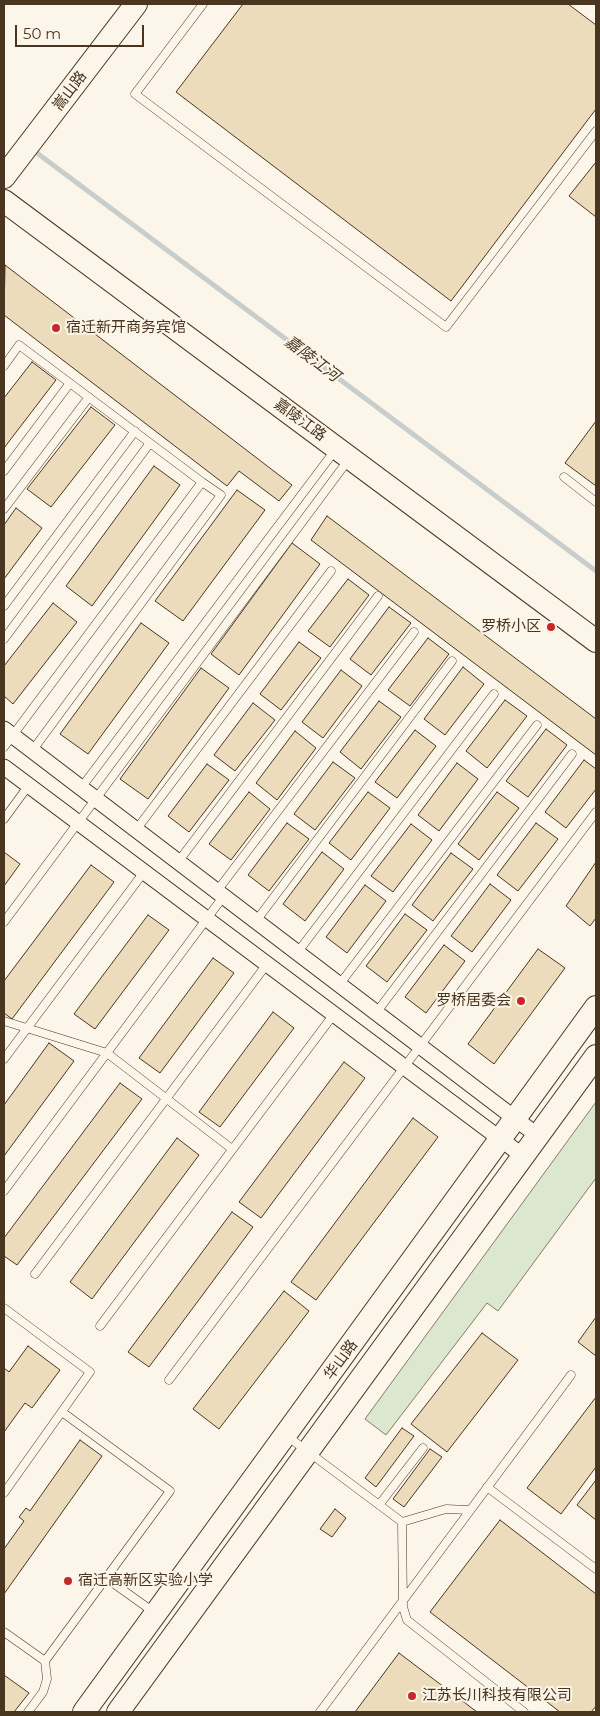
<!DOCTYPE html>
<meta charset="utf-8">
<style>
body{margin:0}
#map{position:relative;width:600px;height:1716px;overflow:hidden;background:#fbf6e9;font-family:Montserrat,sans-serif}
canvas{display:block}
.frame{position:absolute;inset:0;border:5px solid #4a3520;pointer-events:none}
.scale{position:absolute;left:15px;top:25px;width:129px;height:22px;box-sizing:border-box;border:2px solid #4a3520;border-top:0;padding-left:6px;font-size:15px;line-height:18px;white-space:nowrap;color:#4a3520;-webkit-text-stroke:4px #fbf6e9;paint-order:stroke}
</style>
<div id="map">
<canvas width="600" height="1716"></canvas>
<div class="frame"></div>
<div class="scale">50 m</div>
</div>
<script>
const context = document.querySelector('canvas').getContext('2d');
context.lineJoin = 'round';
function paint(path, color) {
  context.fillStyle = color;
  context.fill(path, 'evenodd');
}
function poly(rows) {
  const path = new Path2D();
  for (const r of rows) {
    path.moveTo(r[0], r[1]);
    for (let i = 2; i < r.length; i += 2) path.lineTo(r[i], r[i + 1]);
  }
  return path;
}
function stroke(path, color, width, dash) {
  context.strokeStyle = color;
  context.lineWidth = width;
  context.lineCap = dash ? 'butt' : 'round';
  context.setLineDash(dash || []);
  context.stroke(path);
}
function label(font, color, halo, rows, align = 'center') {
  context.font = font + ' Montserrat,"Noto Sans SC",sans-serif';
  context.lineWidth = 4;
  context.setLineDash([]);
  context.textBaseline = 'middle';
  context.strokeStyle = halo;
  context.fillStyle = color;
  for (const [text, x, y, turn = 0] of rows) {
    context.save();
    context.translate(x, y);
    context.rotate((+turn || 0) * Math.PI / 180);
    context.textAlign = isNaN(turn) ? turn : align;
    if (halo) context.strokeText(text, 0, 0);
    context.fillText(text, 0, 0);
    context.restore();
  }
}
const green = poly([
 [596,1102,596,1178,498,1311,487,1303,386,1435,365,1419,596,1102]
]);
const stream = poly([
 [33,150,596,571]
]);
const building = poly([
 [243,4,568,4,596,25,596,109,451,301,176,92,243,4],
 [596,162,596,217,569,196,596,162],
 [5,265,292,485,279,501,239,471,227,486,4,315,5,265],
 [32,362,56,380,4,448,4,398,32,362],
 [91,407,115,425,51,507,27,489,91,407],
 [596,421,596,486,565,463,596,421],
 [154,466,180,485,92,606,66,586,154,466],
 [237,490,265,510,183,621,155,601,237,490],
 [16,508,42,528,4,579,4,525,16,508],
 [327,516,596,719,596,755,311,540,327,516],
 [292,543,320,564,239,675,211,654,292,543],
 [348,579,369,595,330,647,308,631,348,579],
 [53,603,77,622,13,704,4,696,4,666,53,603],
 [389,607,411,623,371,675,350,659,389,607],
 [141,623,169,643,88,754,60,734,141,623],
 [428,638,449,654,410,706,388,690,428,638],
 [299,642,321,658,281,710,260,694,299,642],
 [463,667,484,684,445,735,424,719,463,667],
 [201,668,229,688,148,799,120,779,201,668],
 [341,670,362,686,323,738,302,722,341,670],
 [505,700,527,716,487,768,466,751,505,700],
 [379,701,401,717,361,769,340,752,379,701],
 [253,703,275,720,235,771,214,755,253,703],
 [546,729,567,745,528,797,506,781,546,729],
 [415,730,436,746,397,798,375,782,415,730],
 [295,731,316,748,277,800,256,783,295,731],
 [584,760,596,769,596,789,566,828,545,812,584,760],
 [333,762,355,778,315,830,294,814,333,762],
 [457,763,478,779,439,831,418,815,457,763],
 [207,764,229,780,189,832,168,816,207,764],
 [249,792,270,809,231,860,209,844,249,792],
 [368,792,390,808,351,860,329,843,368,792],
 [497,792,519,808,479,860,458,844,497,792],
 [287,823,309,839,269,891,248,875,287,823],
 [536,823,558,839,518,891,497,875,536,823],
 [411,824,432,840,393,892,371,876,411,824],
 [4,852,20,864,4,886,4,852],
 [322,852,344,869,305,921,283,904,322,852],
 [451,853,473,869,433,921,412,905,451,853],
 [596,862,596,918,590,926,566,906,596,862],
 [91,865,114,882,12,1019,4,1013,4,981,91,865],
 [490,884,511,900,472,952,451,936,490,884],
 [365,885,386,901,347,953,326,937,365,885],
 [405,914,427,930,387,982,366,966,405,914],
 [148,915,169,930,95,1029,74,1014,148,915],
 [444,945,465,961,426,1013,405,997,444,945],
 [538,949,565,968,494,1064,468,1044,538,949],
 [213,958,234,973,160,1073,139,1058,213,958],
 [273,1012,294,1028,220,1127,199,1112,273,1012],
 [49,1043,74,1061,4,1156,4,1105,49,1043],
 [344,1062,365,1078,261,1218,239,1202,344,1062],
 [120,1083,142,1099,17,1265,4,1256,4,1238,120,1083],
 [413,1118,438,1137,316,1300,291,1282,413,1118],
 [177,1138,199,1155,92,1299,70,1282,177,1138],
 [232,1212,253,1227,149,1367,128,1352,232,1212],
 [284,1291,309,1311,219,1429,193,1409,284,1291],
 [596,1317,596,1356,578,1342,596,1317],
 [482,1333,518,1360,447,1452,411,1424,482,1333],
 [28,1346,60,1370,32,1408,25,1403,4,1432,4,1368,9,1372,28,1346],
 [596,1397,596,1467,561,1514,527,1488,596,1397],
 [402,1428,414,1436,376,1487,365,1478,402,1428],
 [80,1440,102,1456,4,1594,4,1549,24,1521,19,1517,26,1508,30,1511,80,1440],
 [430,1449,442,1457,404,1507,393,1499,430,1449],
 [596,1480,596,1520,577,1505,596,1480],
 [335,1509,346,1518,332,1537,320,1529,335,1509],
 [500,1520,596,1594,596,1706,591,1712,560,1712,430,1612,500,1520],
 [399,1653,477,1712,355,1712,399,1653],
 [4,1675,29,1693,14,1712,4,1712,4,1675]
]);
const lane = poly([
 [203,4,135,94,446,327,596,131],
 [4,366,19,345,202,482,4,747],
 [4,471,70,383],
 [564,477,596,502],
 [4,509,89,397],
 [4,606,135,431],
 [4,639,150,443],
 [32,751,221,495,202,482],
 [81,788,336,449],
 [4,819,29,785],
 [136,830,331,571],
 [178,862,378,596],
 [217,891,414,632],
 [256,921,452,661],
 [4,922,349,459],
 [297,953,494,694],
 [339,985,537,725],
 [376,1013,572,754],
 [4,1021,107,1053,232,1149],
 [4,1059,144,872],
 [4,1191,223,897],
 [35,1274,267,964],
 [4,1308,90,1372,4,1493],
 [100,1326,334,1014],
 [169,1380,596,812],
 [287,1436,402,1522],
 [487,1487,596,1569],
 [379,1505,423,1448],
 [402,1522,403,1607,407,1620,524,1712],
 [402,1522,446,1509,469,1510],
 [106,1578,155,1613],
 [4,1632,45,1661,170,1491,62,1412],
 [28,1712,43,1692,47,1679,45,1661],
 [320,1712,571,1375]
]);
const street = poly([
 [4,729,538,1136],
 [4,767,523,1156]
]);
const secondary = poly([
 [4,177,136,4],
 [4,201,596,641],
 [84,1712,596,1007],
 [118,1712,596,1056]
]);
const markers = [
 [56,328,5,"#c62828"],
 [551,627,5,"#c62828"],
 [521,1001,5,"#c62828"],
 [68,1581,5,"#c62828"],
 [412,1696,5,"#c62828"]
];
const streetNames = [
 ["嵩山路",70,91,-53],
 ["嘉陵江路",300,420,36],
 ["华山路",341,1360,-54]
];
const poiNames = [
 ["宿迁新开商务宾馆",66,328],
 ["罗桥小区",541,627,"right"],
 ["罗桥居委会",511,1001,"right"],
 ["宿迁高新区实验小学",78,1581],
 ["江苏长川科技有限公司",422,1696]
];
const waterNames = [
 ["嘉陵江河",312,359,37]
];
paint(green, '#dce7d0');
stroke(green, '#887966', 1);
stroke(stream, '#c9cecd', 5);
paint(building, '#ecdcbc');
stroke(building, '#4a3520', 1);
stroke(lane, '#4a3520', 9);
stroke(street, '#4a3520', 17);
stroke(secondary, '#4a3520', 24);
stroke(lane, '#fbf6e9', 8);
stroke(street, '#fbf6e9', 15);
stroke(secondary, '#fbf6e9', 22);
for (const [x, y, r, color] of markers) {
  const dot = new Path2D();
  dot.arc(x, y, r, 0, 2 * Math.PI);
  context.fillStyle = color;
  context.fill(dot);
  stroke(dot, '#fbf6e9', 2);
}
label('15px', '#4a3520', '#fbf6e9', streetNames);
label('15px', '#4a3520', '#fbf6e9', poiNames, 'left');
label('italic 16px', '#4a3520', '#fbf6e9', waterNames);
</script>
